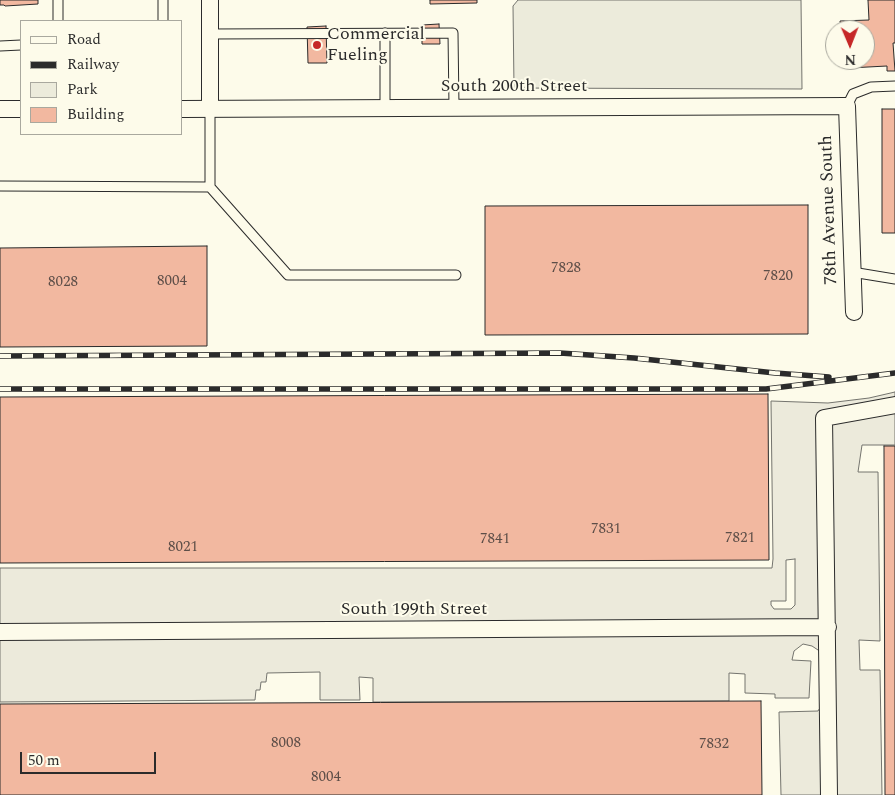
<!DOCTYPE html>
<style>
body{margin:0}
#map{position:relative;width:895px;height:795px;overflow:hidden;background:#fdfbea;font-family:Spectral,serif}
canvas{display:block}
.legend{position:absolute;left:20px;top:20px;width:162px;height:115px;box-sizing:border-box;background:#fdfbea;border:1px solid #a9a89e;margin:0;padding:6px 9px;list-style:none;font-size:15px;color:#2b2b2b}
.legend li{display:flex;align-items:center;gap:10px;height:25px}
.legend b{width:25px;border:1px solid #a9a89e}
.north{position:absolute;left:825px;top:20px;width:50px;height:50px;box-sizing:border-box;background:#fdfbea;border:1px solid #a9a89e;border-radius:50%;rotate:179deg;font-size:14px;font-weight:700;line-height:20px;text-align:center;color:#2b2b2b}
.north::after{content:'';display:block;margin:auto;width:18px;height:22px;background:#c62828;clip-path:polygon(50% 0,100% 100%,50% 72%,0 100%)}
.scale{position:absolute;left:20px;top:752px;width:136px;height:22px;box-sizing:border-box;border:2px solid #2b2b2b;border-top:0;padding-left:6px;font-size:15px;line-height:18px;white-space:nowrap;color:#2b2b2b;-webkit-text-stroke:4px #fdfbea;paint-order:stroke}
</style>
<div id="map">
<canvas width="895" height="795"></canvas>
<ul class="legend">
<li><b style="height:6px;background:#fdfbea"></b>Road</li>
<li><b style="height:6px;background:#2b2b2b"></b>Railway</li>
<li><b style="height:14px;background:#ecebdb"></b>Park</li>
<li><b style="height:14px;background:#f2b8a0"></b>Building</li>
</ul>
<div class="north">N</div>
<div class="scale">50 m</div>
</div>
<script>
const context = document.querySelector('canvas').getContext('2d');
context.lineJoin = 'round';
function paint(path, color) {
  context.fillStyle = color;
  context.fill(path, 'evenodd');
}
function poly(rows) {
  const path = new Path2D();
  for (const r of rows) {
    path.moveTo(r[0], r[1]);
    for (let i = 2; i < r.length; i += 2) path.lineTo(r[i], r[i + 1]);
  }
  return path;
}
function stroke(path, color, width, dash) {
  context.strokeStyle = color;
  context.lineWidth = width;
  context.lineCap = dash ? 'butt' : 'round';
  context.setLineDash(dash || []);
  context.stroke(path);
}
function label(font, color, halo, rows, align = 'center') {
  context.font = font + ' Spectral,serif';
  context.lineWidth = 4;
  context.setLineDash([]);
  context.textBaseline = 'middle';
  context.strokeStyle = halo;
  context.fillStyle = color;
  for (const [text, x, y, turn = 0] of rows) {
    context.save();
    context.translate(x, y);
    context.rotate((+turn || 0) * Math.PI / 180);
    context.textAlign = isNaN(turn) ? turn : align;
    if (halo) context.strokeText(text, 0, 0);
    context.fillText(text, 0, 0);
    context.restore();
  }
}
const green = poly([
 [518,0,801,0,802,89,514,88,513,6,518,0]
]);
const parking = poly([
 [895,392,895,445,862,445,858,472,878,472,880,641,859,640,860,670,880,670,882,795,781,795,779,712,818,711,821,706,821,652,812,646,803,644,794,651,792,660,811,661,809,698,775,698,775,694,745,693,745,674,729,673,729,701,373,702,373,678,359,677,360,700,320,700,320,672,267,673,266,682,261,682,260,690,256,690,255,700,0,702,0,568,772,568,773,559,771,401,828,403,869,398,895,392],
 [795,559,795,605,791,609,774,609,771,605,771,601,786,601,786,560,795,559]
]);
const building = poly([
 [0,0,38,0,38,4,5,6,4,5,0,5,0,0],
 [430,0,477,0,477,3,430,4,430,0],
 [868,0,895,0,895,43,893,43,895,71,887,71,887,66,849,68,849,60,865,60,865,30,841,30,840,21,869,20,868,0],
 [439,24,440,44,422,44,422,25,439,24],
 [326,26,327,63,308,63,307,27,326,26],
 [882,109,895,109,895,233,882,233,882,109],
 [808,205,808,334,485,335,485,206,808,205],
 [207,246,207,346,0,347,0,248,207,246],
 [768,394,769,560,0,563,0,397,768,394],
 [884,446,895,446,895,795,885,795,884,446],
 [761,701,762,795,0,795,0,704,761,701]
]);
const service = poly([
 [58,0,58,21],
 [163,0,163,21],
 [385,33,385,108],
 [210,34,453,33,454,107],
 [0,46,21,45],
 [847,106,853,94,871,87,895,86],
 [0,186,210,187,210,108],
 [210,187,288,275,456,275],
 [852,272,895,279]
]);
const minor = poly([
 [210,0,210,108],
 [0,109,21,109],
 [181,109,847,106,854,312],
 [0,632,828,627],
 [829,795,824,418,895,405]
]);
const rail = poly([
 [0,356,560,353,634,358,775,373,829,377],
 [0,389,766,389,895,373]
]);
const markers = [
 [317,45,5,"#c62828"]
];
const numberNames = [
 ["7828",566,269],
 ["7820",778,277],
 ["8004",172,282],
 ["8028",63,283],
 ["7831",606,530],
 ["7821",740,539],
 ["7841",495,540],
 ["8021",183,548],
 ["8008",286,744],
 ["7832",714,745],
 ["8004",326,778]
];
const poiNames = [
 ["Commercial",327,35],
 ["Fueling",327,56]
];
const streetNames = [
 ["South 200th Street",514,87],
 ["78th Avenue South",830,210,-92],
 ["South 199th Street",414,610]
];
paint(green, '#ecebdb');
stroke(green, '#74746e', 1);
paint(parking, '#eceadb');
stroke(parking, '#74746e', 1);
paint(building, '#f2b8a0');
stroke(building, '#2b2b2b', 1);
stroke(service, '#2b2b2b', 11);
stroke(minor, '#2b2b2b', 18);
stroke(service, '#fdfbea', 9);
stroke(minor, '#fdfbea', 16);
stroke(rail, '#2b2b2b', 5.5);
stroke(rail, '#fdfbea', 4, [11]);
for (const [x, y, r, color] of markers) {
  const dot = new Path2D();
  dot.arc(x, y, r, 0, 2 * Math.PI);
  context.fillStyle = color;
  context.fill(dot);
  stroke(dot, '#fdfbea', 2);
}
label('15px', '#5d4e48', null, numberNames);
label('18px', '#2b2b2b', '#fdfbea', poiNames, 'left');
label('18px', '#2b2b2b', '#fdfbea', streetNames);
</script>
